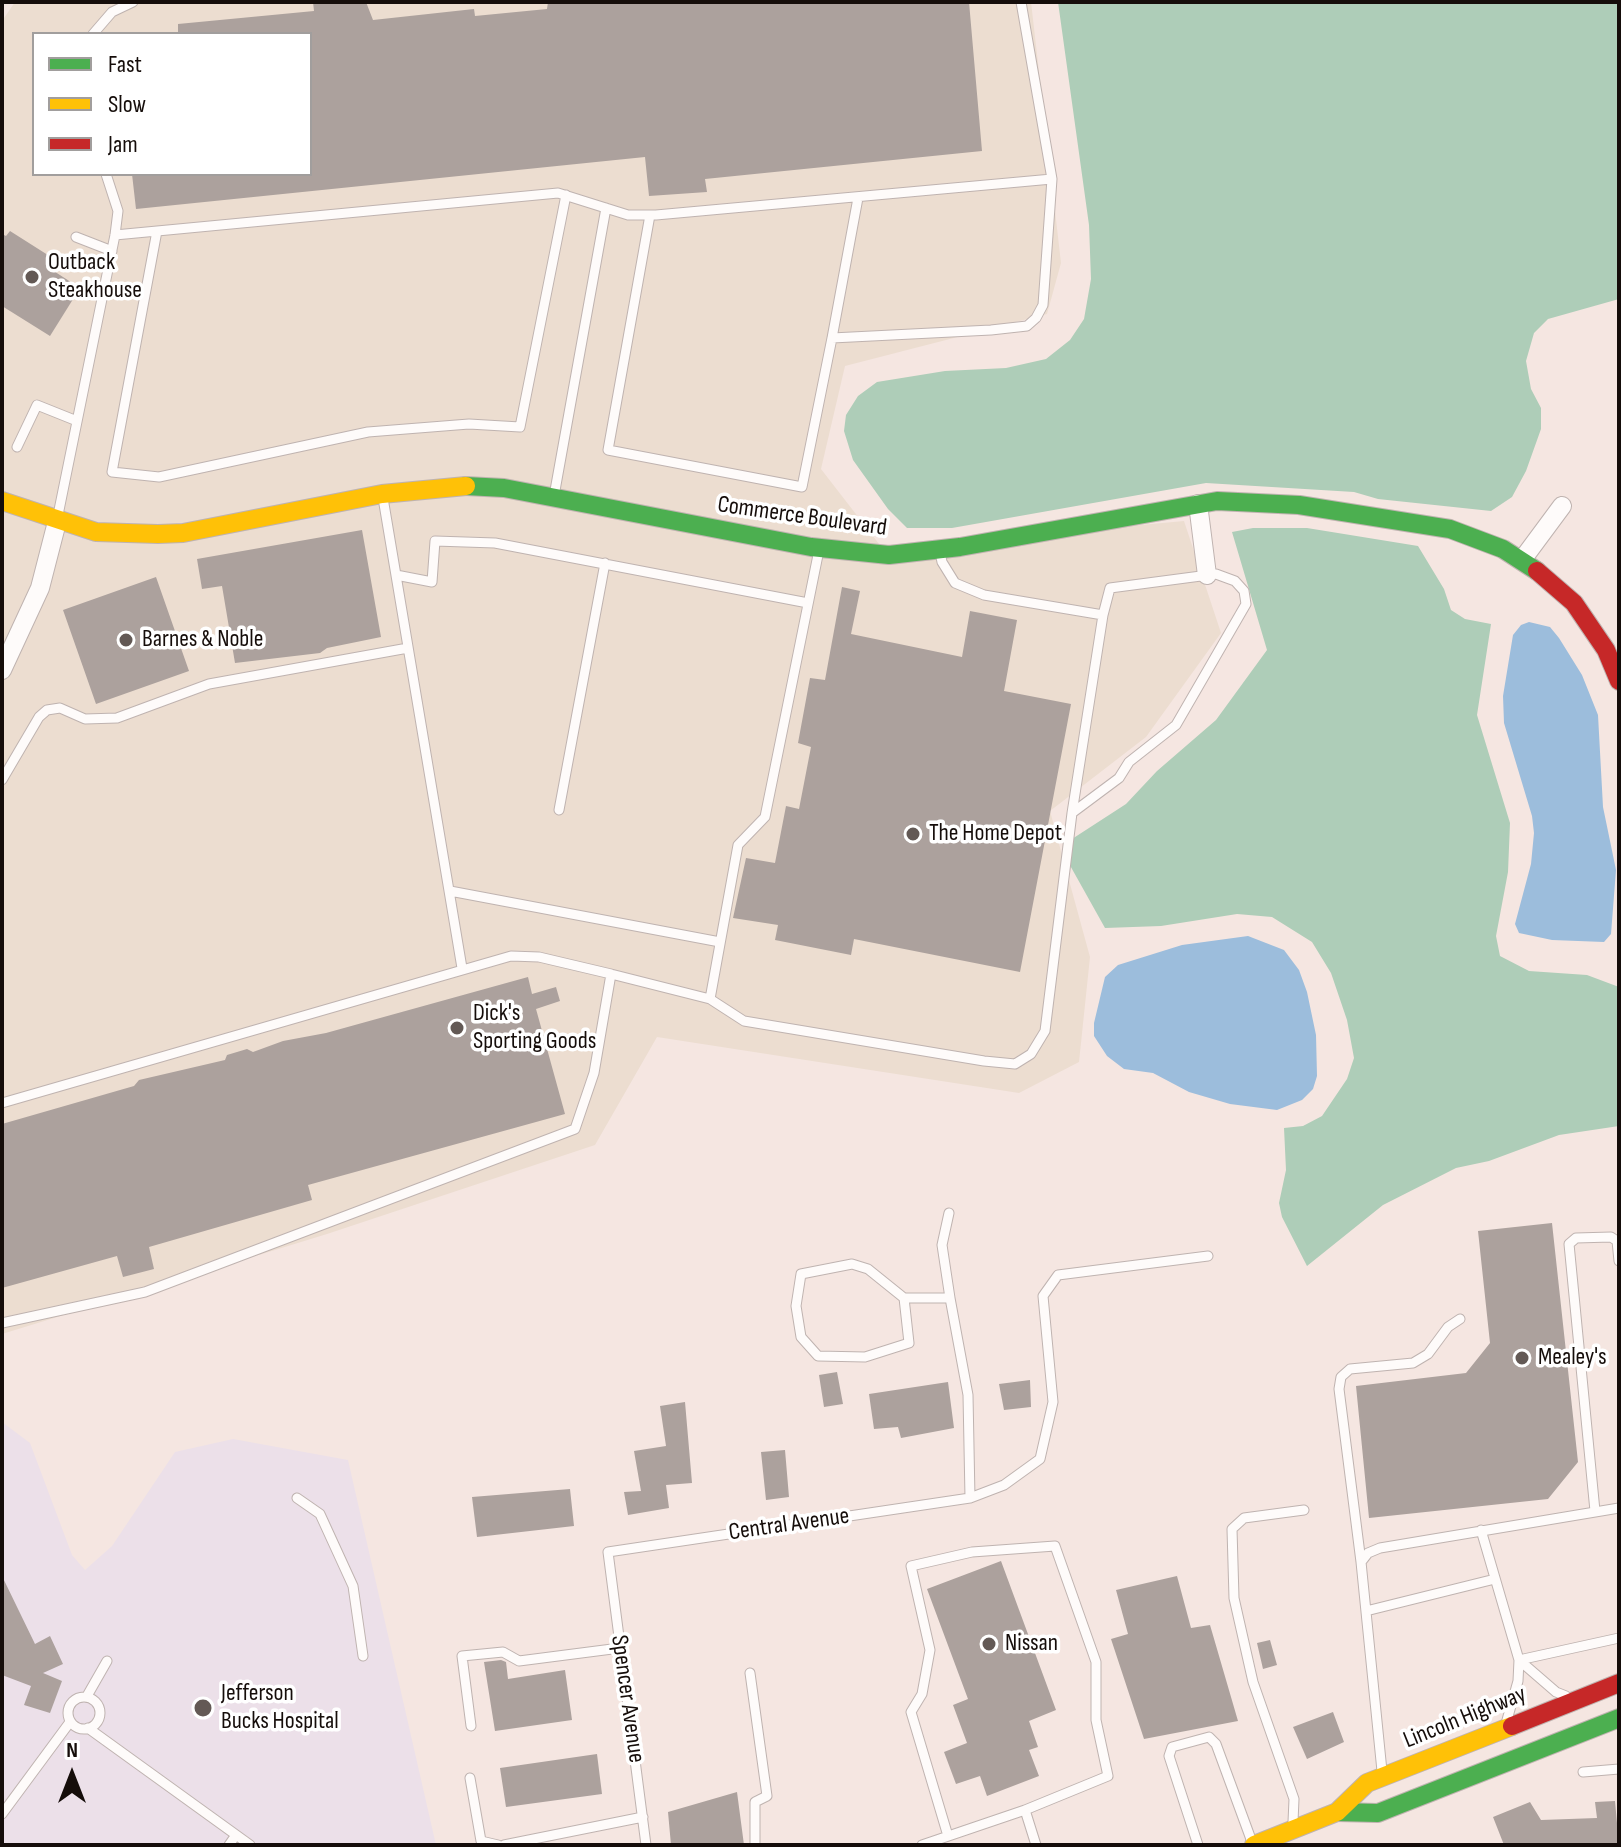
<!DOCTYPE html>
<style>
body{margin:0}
#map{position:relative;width:1621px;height:1847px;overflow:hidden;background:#f5e6e1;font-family:"Sofia Sans Condensed",sans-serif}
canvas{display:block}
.frame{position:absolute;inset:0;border:4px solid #150d0a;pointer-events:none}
.legend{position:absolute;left:32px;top:32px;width:280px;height:144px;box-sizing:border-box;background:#fff;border:2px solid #a19e9d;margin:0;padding:10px 14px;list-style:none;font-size:24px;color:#150d0a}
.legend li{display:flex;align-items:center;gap:16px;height:40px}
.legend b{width:40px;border:2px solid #a19e9d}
.north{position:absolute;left:32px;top:1735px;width:80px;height:80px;-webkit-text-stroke:6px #fff;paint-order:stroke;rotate:0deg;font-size:22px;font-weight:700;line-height:32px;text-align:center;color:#150d0a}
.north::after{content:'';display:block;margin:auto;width:28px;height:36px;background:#150d0a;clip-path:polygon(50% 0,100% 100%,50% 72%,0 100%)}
</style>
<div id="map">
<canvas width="1621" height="1847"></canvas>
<div class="frame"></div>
<ul class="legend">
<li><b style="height:10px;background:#4caf50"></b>Fast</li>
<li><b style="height:10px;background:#ffc107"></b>Slow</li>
<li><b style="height:10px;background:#c62828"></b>Jam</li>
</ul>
<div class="north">N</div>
</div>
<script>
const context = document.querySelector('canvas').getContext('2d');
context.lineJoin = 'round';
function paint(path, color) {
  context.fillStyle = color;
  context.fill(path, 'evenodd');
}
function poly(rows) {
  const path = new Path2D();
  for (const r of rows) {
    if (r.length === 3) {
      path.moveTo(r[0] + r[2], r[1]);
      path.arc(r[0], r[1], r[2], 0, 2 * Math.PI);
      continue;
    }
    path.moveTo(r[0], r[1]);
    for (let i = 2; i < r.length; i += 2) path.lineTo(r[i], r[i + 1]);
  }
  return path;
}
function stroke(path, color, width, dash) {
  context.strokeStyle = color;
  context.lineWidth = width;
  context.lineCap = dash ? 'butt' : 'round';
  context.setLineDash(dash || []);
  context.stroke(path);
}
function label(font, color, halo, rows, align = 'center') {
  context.font = font + ' "Sofia Sans Condensed",sans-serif';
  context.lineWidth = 7;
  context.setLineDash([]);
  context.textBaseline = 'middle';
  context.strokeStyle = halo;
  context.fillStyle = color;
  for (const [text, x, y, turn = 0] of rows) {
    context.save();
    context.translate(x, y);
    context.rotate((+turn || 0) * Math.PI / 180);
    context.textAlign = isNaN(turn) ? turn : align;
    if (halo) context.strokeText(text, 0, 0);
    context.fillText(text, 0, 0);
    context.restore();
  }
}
const commercial = poly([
 [15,2,1031,2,1061,263,1047,314,845,366,821,469,883,549,1184,521,1221,633,1146,737,1050,811,1090,957,1079,1062,1019,1093,657,1037,595,1145,327,1234,2,1334,2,21],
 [34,34,310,34,310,174,34,174]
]);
const medical = poly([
 [2,1422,30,1443,72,1555,85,1570,112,1546,175,1452,233,1439,348,1460,436,1845,2,1845]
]);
const forest = poly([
 [1058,2,1619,2,1619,299,1548,319,1534,333,1526,361,1531,389,1541,408,1541,429,1526,471,1512,497,1491,511,1378,499,1354,492,1206,483,952,528,907,528,888,509,853,460,844,431,846,415,858,396,877,382,945,371,1006,368,1046,359,1070,340,1084,319,1091,279,1089,225],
 [1253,528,1307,528,1418,546,1444,589,1451,610,1465,619,1491,624,1477,715,1510,823,1508,872,1496,936,1500,956,1529,971,1587,975,1619,987,1619,1126,1559,1135,1489,1161,1456,1168,1383,1205,1307,1266,1282,1217,1279,1203,1286,1170,1284,1128,1303,1126,1322,1116,1347,1079,1354,1058,1347,1020,1331,973,1312,942,1272,917,1237,914,1161,926,1105,928,1067,860,1072,839,1126,804,1157,771,1216,720,1267,650,1232,532]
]);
const water = poly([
 [1529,622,1550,627,1559,638,1582,675,1598,715,1603,807,1616,870,1611,934,1604,942,1552,940,1519,933,1515,924,1531,864,1534,833,1532,816,1504,723,1503,696,1513,635,1521,625],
 [1248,936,1284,950,1299,970,1307,992,1316,1035,1317,1076,1313,1089,1302,1100,1277,1110,1230,1104,1189,1092,1153,1073,1124,1069,1107,1056,1094,1036,1094,1023,1105,977,1118,965,1182,945]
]);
const building = poly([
 [313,2,366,2,373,20,474,9,475,16,547,9,548,2,969,2,982,151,705,179,707,192,649,196,645,157,136,209,132,174,310,174,310,34,178,34,178,24,314,11],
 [10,231,51,257,46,266,80,288,50,336,2,306,2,234,6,236],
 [362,530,381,637,327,648,320,653,235,663,222,586,202,589,197,559],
 [156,577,189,671,96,704,63,610],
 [842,587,860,591,851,634,962,657,970,611,1017,620,1004,691,1071,704,1020,972,854,939,851,955,775,940,778,925,733,918,746,858,775,863,786,806,799,809,811,747,798,743,810,678,825,680],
 [528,977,532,994,556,987,560,1001,536,1009,565,1114,308,1185,312,1200,149,1247,154,1269,123,1277,117,1256,2,1288,2,1124,134,1086,139,1080,225,1060,227,1055,247,1049,253,1052,283,1041,326,1033],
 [1552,1223,1578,1462,1548,1499,1369,1518,1356,1386,1466,1373,1490,1343,1478,1231],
 [837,1372,843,1404,824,1407,819,1375],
 [1030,1380,1031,1407,1004,1410,999,1384],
 [948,1382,954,1428,901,1438,898,1427,874,1429,869,1394],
 [685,1402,692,1483,666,1485,669,1508,628,1515,624,1492,641,1491,634,1451,666,1446,660,1406],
 [785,1450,789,1497,766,1500,761,1452],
 [570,1489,574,1526,477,1537,472,1497],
 [1001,1561,1056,1710,1029,1721,1038,1747,1029,1750,1039,1776,987,1796,980,1776,956,1784,944,1752,967,1743,953,1705,968,1699,927,1589],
 [2,1576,35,1644,50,1636,63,1664,43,1673,62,1681,50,1713,24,1705,31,1686,2,1675],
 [1177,1576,1191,1628,1210,1625,1238,1721,1144,1739,1111,1639,1128,1634,1116,1590],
 [1270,1640,1277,1665,1263,1669,1257,1643],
 [501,1660,506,1662,508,1679,565,1670,572,1720,495,1731,484,1662],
 [1333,1712,1344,1742,1307,1759,1293,1727],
 [597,1754,602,1794,506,1807,500,1768],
 [737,1792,744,1845,671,1845,668,1812],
 [1615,1801,1619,1845,1504,1845,1493,1817,1530,1802,1541,1820,1597,1818,1595,1802]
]);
const lane = poly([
 [93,34,112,12,133,2],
 [650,215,608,450,802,487,832,338,991,330,1027,326,1036,318,1043,305,1052,179],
 [157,231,112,472,159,477,368,432,469,424,520,427,566,195],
 [115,235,558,193,628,215,656,215,1052,179,1021,2],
 [76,237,112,251],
 [832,338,858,198],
 [17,447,37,405,77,421],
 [554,496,606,208],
 [383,498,462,968],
 [58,515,115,235,118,211,106,174],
 [396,575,432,582,435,541,495,543,808,603],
 [2,780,39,717,47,710,60,708,85,719,117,718,209,684,408,648],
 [559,810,605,563],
 [1072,813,1119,778,1129,762,1176,725,1246,604,1244,591,1235,581,1216,574,1110,588,1103,615],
 [450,891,720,942],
 [710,999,738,845,765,817,819,550],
 [2,1103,511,956,539,957,611,974],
 [949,1213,942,1245,950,1298],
 [904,1298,909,1343,865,1357,818,1356,801,1337,796,1306,801,1274,852,1264,868,1269,904,1298,950,1298,968,1395,970,1498],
 [2,1323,145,1292,575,1129,594,1073,611,974,710,999,744,1021,984,1061,1015,1064,1031,1054,1045,1031,1072,813,1103,615,984,595,955,583,942,562,940,552],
 [297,1498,320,1514,353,1586,363,1656],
 [1595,1511,1569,1244,1576,1238,1611,1237,1617,1241,1619,1261],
 [1481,1530,1519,1660,1619,1638],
 [1361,1562,1339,1389,1341,1377,1350,1369,1413,1363,1428,1354,1448,1327,1460,1319],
 [1366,1611,1495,1579],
 [750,1673,767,1796,755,1802,755,1845],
 [87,1696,107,1661],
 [84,1713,16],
 [1507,1720,1518,1681,1519,1660,1556,1692,1566,1696],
 [471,1726,462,1656,503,1652,519,1661,620,1648],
 [88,1728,250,1845],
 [1382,1771,1361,1562,1368,1553,1380,1548,1619,1508],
 [1583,1772,1619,1769],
 [470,1778,481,1841,498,1845],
 [2,1814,70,1722],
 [1293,1822,1294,1799,1253,1682,1234,1598,1232,1529,1244,1518,1304,1510],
 [948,1836,911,1712,922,1694,930,1650,911,1566,972,1552,1055,1546,1096,1662,1096,1720,1108,1776,1025,1810,1036,1845],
 [229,1845,236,1835],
 [504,1845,643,1817],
 [646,1845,608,1552,970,1498,1004,1485,1040,1459,1053,1402,1043,1296,1058,1275,1208,1256],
 [922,1845,1025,1810],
 [1198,1845,1169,1756,1172,1747,1209,1737,1216,1744,1252,1842]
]);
const street = poly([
 [1198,504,1207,575],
 [1522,560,1562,506],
 [2,670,40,588,57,522]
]);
const fast = poly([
 [466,486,504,488,811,547,889,555,960,547,1217,501,1299,505,1450,529,1503,549,1537,571],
 [1337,1812,1378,1813,1619,1718]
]);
const slow = poly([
 [2,501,96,532,158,534,183,533,382,494,466,486],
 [1254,1845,1337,1812,1367,1783,1512,1726]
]);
const jam = poly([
 [1537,571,1574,603,1606,650,1619,681],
 [1512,1726,1619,1683]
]);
const markers = [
 [32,277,8,"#635955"],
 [126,640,8,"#635955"],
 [913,834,8,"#635955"],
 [457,1028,8,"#635955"],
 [1522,1358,8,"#635955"],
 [989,1644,8,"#635955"],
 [203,1708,10,"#635955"]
];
const poiNames = [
 ["Outback",48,263],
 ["Steakhouse",48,291],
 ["Barnes & Noble",142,640],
 ["The Home Depot",929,834],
 ["Dick's",473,1014],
 ["Sporting Goods",473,1042],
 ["Mealey's",1538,1358],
 ["Nissan",1005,1644],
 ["Jefferson",221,1694],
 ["Bucks Hospital",221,1722]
];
const streetNames = [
 ["Commerce Boulevard",802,517,8],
 ["Central Avenue",789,1525,-8],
 ["Spencer Avenue",627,1699,82],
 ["Lincoln Highway",1465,1718,-22]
];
paint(commercial, '#ecddd0');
paint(medical, '#ece0e9');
paint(forest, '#aecdb8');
paint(water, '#9cbddc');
paint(building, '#aca19d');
stroke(lane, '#bfb3b0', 11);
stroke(street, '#bfb3b0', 20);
stroke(fast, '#bfb3b0', 20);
stroke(slow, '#bfb3b0', 20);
stroke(jam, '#bfb3b0', 20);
stroke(lane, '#fefbfa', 9);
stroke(street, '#fefbfa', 18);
stroke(fast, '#4caf50', 18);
stroke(slow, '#ffc107', 18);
stroke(jam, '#c62828', 18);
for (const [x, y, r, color] of markers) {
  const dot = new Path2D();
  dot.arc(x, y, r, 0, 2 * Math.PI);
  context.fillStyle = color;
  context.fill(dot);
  stroke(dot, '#fff', 3);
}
label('24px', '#150d0a', '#fff', poiNames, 'left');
label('24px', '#150d0a', '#fff', streetNames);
</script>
